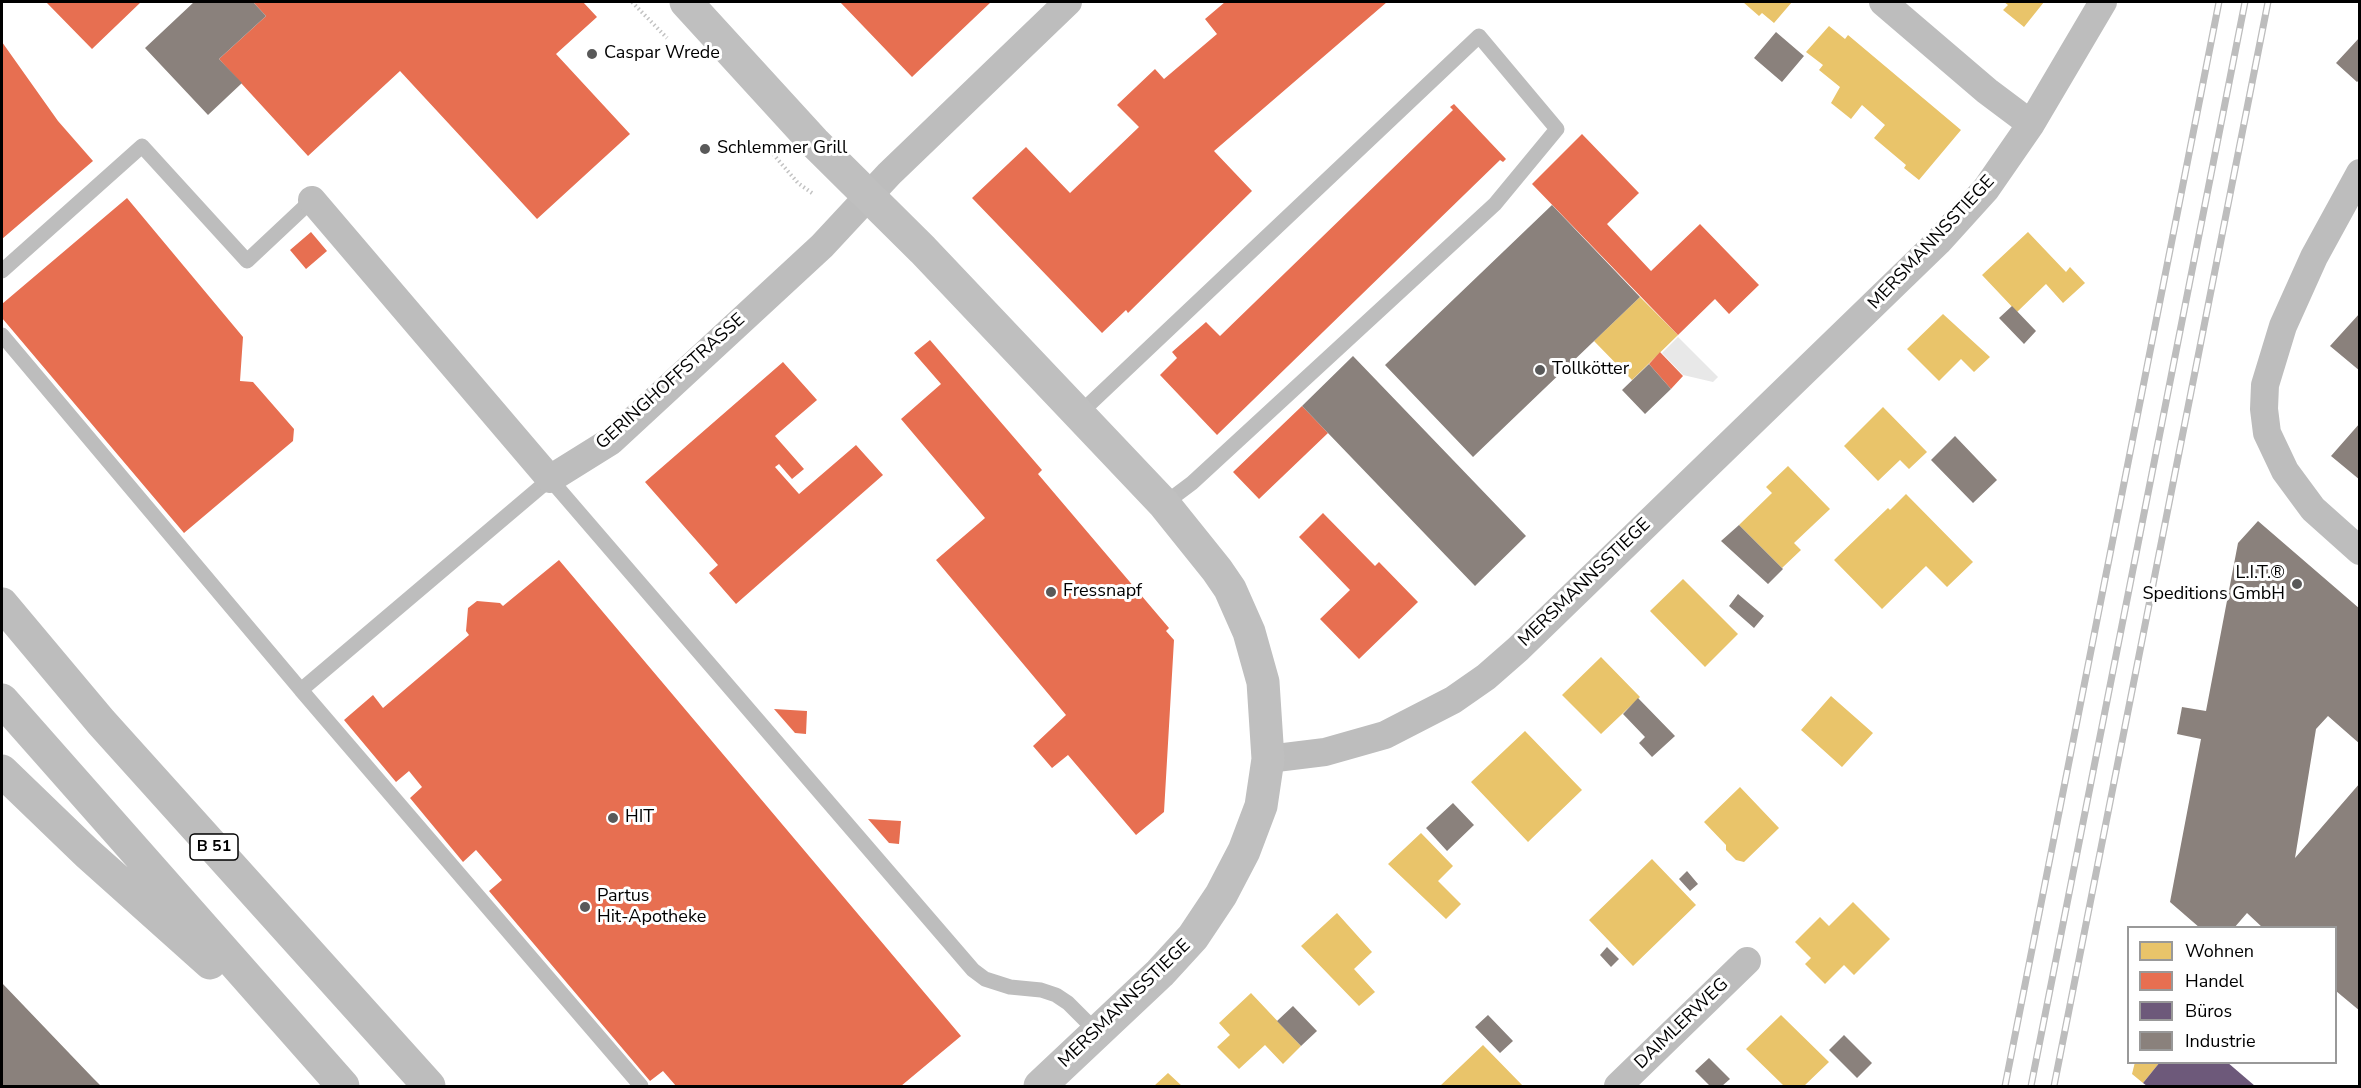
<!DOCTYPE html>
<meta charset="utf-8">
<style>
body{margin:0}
#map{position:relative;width:2361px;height:1088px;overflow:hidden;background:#fff;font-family:"Nunito Sans",sans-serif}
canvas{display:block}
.frame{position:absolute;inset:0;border:3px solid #000;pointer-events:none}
.legend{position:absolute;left:2127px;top:926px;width:210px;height:138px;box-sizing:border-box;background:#fff;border:2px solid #999;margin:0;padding:8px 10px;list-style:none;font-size:18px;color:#000}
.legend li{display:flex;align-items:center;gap:12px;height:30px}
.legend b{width:30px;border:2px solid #999}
</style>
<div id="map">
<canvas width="2361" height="1088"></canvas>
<div class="frame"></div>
<ul class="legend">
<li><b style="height:16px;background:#e9c46a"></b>Wohnen</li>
<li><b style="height:16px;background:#e76f51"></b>Handel</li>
<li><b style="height:16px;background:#6d597a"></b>Büros</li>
<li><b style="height:16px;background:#8a817c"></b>Industrie</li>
</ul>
</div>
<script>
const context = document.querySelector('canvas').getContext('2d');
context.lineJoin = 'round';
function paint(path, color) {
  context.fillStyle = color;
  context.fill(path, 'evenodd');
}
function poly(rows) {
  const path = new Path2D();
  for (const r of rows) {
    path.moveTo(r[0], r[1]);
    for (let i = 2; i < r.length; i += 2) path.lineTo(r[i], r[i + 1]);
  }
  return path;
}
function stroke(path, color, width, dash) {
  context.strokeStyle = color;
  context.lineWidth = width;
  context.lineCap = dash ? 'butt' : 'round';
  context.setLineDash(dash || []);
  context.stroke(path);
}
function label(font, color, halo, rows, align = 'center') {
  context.font = font + ' "Nunito Sans",sans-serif';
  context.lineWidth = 6;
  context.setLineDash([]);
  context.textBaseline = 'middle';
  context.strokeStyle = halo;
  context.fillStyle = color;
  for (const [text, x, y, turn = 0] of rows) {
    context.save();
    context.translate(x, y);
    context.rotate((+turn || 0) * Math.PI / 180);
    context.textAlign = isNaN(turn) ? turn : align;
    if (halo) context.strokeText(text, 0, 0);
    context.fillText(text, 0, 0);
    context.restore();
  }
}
const green = poly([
 [1678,337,1718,377,1713,382,1683,375,1662,353]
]);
const homes = poly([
 [1743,2,1792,2,1774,23,1762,13,1759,16],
 [2004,2,2044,2,2024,27,2003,10,2008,5],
 [1829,26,1845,39,1848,35,1961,130,1919,180,1904,168,1906,165,1874,138,1885,125,1862,105,1851,119,1831,103,1840,87,1819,70,1823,65,1806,52],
 [2028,232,2066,272,2070,267,2085,283,2063,303,2046,284,2017,312,1982,275],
 [1640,297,1678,335,1632,380,1594,341],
 [1943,314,1990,357,1974,372,1961,359,1939,381,1907,349],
 [1883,407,1927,452,1909,469,1900,460,1878,481,1844,446],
 [1788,466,1830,509,1794,543,1801,550,1782,568,1739,525,1772,493,1766,487],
 [1906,494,1973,562,1947,587,1926,566,1882,609,1834,560,1888,508,1890,510],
 [1683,579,1738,634,1705,667,1650,611],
 [1601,657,1640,697,1601,734,1562,695],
 [1831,696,1873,733,1842,767,1801,730],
 [1525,731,1582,790,1528,842,1471,782],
 [1740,787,1779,828,1744,862,1736,860,1726,850,1726,845,1704,822],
 [1421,833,1453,866,1438,881,1461,904,1446,919,1388,864],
 [1652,859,1696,905,1633,966,1589,920],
 [1853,902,1890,939,1854,975,1844,965,1825,984,1805,964,1811,958,1795,942,1820,917,1829,926],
 [1337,913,1372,952,1354,969,1375,992,1359,1006,1301,946],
 [1251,993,1301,1046,1283,1064,1265,1045,1239,1069,1217,1047,1230,1035,1219,1023],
 [1781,1015,1829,1062,1804,1086,1784,1086,1746,1049],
 [1483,1045,1523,1086,1440,1086],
 [2135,1062,2160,1062,2143,1083,2132,1074],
 [1168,1073,1182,1086,1154,1086]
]);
const shops = poly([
 [46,2,141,2,92,49],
 [253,2,583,2,597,17,556,54,630,134,537,219,400,71,308,156,219,59,266,16],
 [840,2,991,2,912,77],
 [1225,2,1387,2,1214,151,1252,191,1128,313,1126,310,1102,333,972,198,1026,147,1070,193,1139,127,1117,105,1155,69,1164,79,1217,34,1205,19],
 [2,42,58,121,93,161,2,239],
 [1454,104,1506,159,1503,162,1500,160,1217,435,1160,375,1177,358,1172,352,1206,322,1220,336,1453,110,1450,107],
 [1582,134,1639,193,1607,224,1651,271,1700,224,1759,285,1729,314,1715,299,1678,335,1532,184],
 [127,198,243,337,240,381,253,382,294,429,293,441,184,533,2,318,2,304],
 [311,232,327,251,306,269,290,250],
 [930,340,1042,470,1038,474,1169,628,1166,631,1174,640,1164,812,1136,835,1068,755,1052,768,1033,746,1066,715,936,560,985,518,901,419,941,384,914,353],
 [1660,352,1683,376,1671,389,1649,364],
 [783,362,817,400,775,436,804,469,792,479,779,464,775,467,799,494,856,445,883,475,736,604,709,573,718,565,645,482],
 [1302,406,1328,433,1259,499,1233,472],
 [1323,513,1375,566,1379,562,1418,602,1359,659,1320,619,1350,590,1299,537],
 [559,560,961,1036,901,1086,676,1086,663,1071,650,1081,489,891,502,880,476,850,463,862,410,798,422,787,409,771,396,782,344,720,373,695,383,708,469,635,466,631,468,608,477,601,500,603,503,606],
 [774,709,807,711,806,734,795,733],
 [868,819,901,821,899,844,889,843]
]);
const offices = poly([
 [2160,1062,2227,1062,2255,1086,2147,1086,2143,1083]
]);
const industry = poly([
 [194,2,253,2,266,16,219,59,242,83,208,115,145,48],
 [1776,32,1804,56,1782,82,1754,58],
 [2360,37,2360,79,2357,82,2336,63],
 [1552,205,1640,297,1473,457,1385,365],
 [2012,306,2036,331,2024,344,1999,318],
 [2360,313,2360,371,2330,346],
 [1353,356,1526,536,1475,586,1302,406],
 [1649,364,1671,389,1645,414,1622,390],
 [2360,423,2360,480,2331,456],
 [1955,436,1997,480,1973,503,1931,460],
 [2258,521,2360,609,2360,744,2328,716,2316,729,2295,858,2360,783,2360,1011,2336,991,2336,928,2263,928,2247,913,2234,928,2200,928,2170,902,2201,739,2177,734,2182,707,2206,711,2238,543],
 [1739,525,1783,569,1768,584,1721,541],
 [1738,594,1764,616,1754,628,1729,606],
 [1638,698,1675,736,1652,757,1639,743,1645,737,1623,714],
 [1453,803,1474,825,1447,851,1426,828],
 [1687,871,1698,884,1690,891,1679,879],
 [1607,947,1619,959,1611,967,1600,955],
 [2,983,92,1077,101,1086,2,1086],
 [1293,1006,1317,1031,1301,1046,1277,1021],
 [1488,1015,1513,1041,1500,1053,1475,1027],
 [1844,1035,1872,1063,1857,1078,1829,1050],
 [1709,1058,1730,1079,1722,1086,1710,1086,1695,1071]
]);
const path = poly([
 [632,2,667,38],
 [773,154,798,183,812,193]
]);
const lane = poly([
 [2,271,142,146,247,261,312,200],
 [2,335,301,690],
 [1079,414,1479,36,1557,129,1495,204,1192,483,1164,504],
 [641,1086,301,690,550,479,973,970,985,979,1010,987,1041,990,1056,995,1068,1003,1097,1032]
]);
const street = poly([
 [1883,2,1987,91,2031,124],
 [2360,173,2314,257,2283,326,2265,385,2264,409,2267,433,2285,471,2313,509,2360,551],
 [312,200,550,479,611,441,822,246,889,174,1068,2],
 [1268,759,1325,752,1385,735,1453,700,1486,677,1518,649,1938,242,1986,189,2031,124,2103,2],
 [1618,1086,1747,961]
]);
const secondary = poly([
 [686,2,814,142,923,250,1164,504,1217,570,1230,589,1249,632,1263,682,1268,759,1261,806,1244,851,1221,895,1193,937,1160,973,1040,1086]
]);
const highway = poly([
 [2,604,101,722,429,1086],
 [2,700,343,1086],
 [2,771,87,853,210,963]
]);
const rail = poly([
 [2005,1086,2219,2],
 [2031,1086,2245,2],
 [2054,1086,2268,2]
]);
const markers = [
 [592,54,6,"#595959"],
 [705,149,6,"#595959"],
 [1540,370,6,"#595959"],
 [2297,584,6,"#595959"],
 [1051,592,6,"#595959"],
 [613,818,6,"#595959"],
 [585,907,6,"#595959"]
];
const shields = [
 [214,847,48]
];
const shieldNames = [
 ["B 51",214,847]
];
const poiNames = [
 ["Caspar Wrede",604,54],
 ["Schlemmer Grill",717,149],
 ["Tollkötter",1552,370],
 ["L.I.T.®",2285,574,"right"],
 ["Speditions GmbH",2285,595,"right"],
 ["Fressnapf",1063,592],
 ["HIT",625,818],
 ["Partus",597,897],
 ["Hit-Apotheke",597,918]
];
const streetNames = [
 ["MERSMANNSSTIEGE",1932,243,-47],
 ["GERINGHOFFSTRASSE",671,382,-42],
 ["MERSMANNSSTIEGE",1585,583,-44],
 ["MERSMANNSSTIEGE",1125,1004,-44],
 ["DAIMLERWEG",1682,1024,-44]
];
paint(green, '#e8e8e8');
paint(homes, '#e9c46a');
paint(shops, '#e76f51');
paint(offices, '#6d597a');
paint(industry, '#8a817c');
stroke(path, '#c2c2c2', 4, [1.5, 3]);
stroke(lane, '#bdbdbd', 15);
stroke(street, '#bdbdbd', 28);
stroke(secondary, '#bfbfbf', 33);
stroke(highway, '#bdbdbd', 33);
stroke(rail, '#bdbdbd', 7);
stroke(rail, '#fff', 4.5, [14]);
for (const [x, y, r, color] of markers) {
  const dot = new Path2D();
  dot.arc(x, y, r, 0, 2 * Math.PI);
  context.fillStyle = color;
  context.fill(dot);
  stroke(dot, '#fff', 2);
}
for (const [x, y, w] of shields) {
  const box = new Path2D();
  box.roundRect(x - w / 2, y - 13, w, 26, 4.5);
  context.fillStyle = '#fff';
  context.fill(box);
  stroke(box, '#000', 1.5);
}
label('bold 16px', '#000', null, shieldNames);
label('18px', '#000', '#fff', poiNames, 'left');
label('18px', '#000', '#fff', streetNames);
</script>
